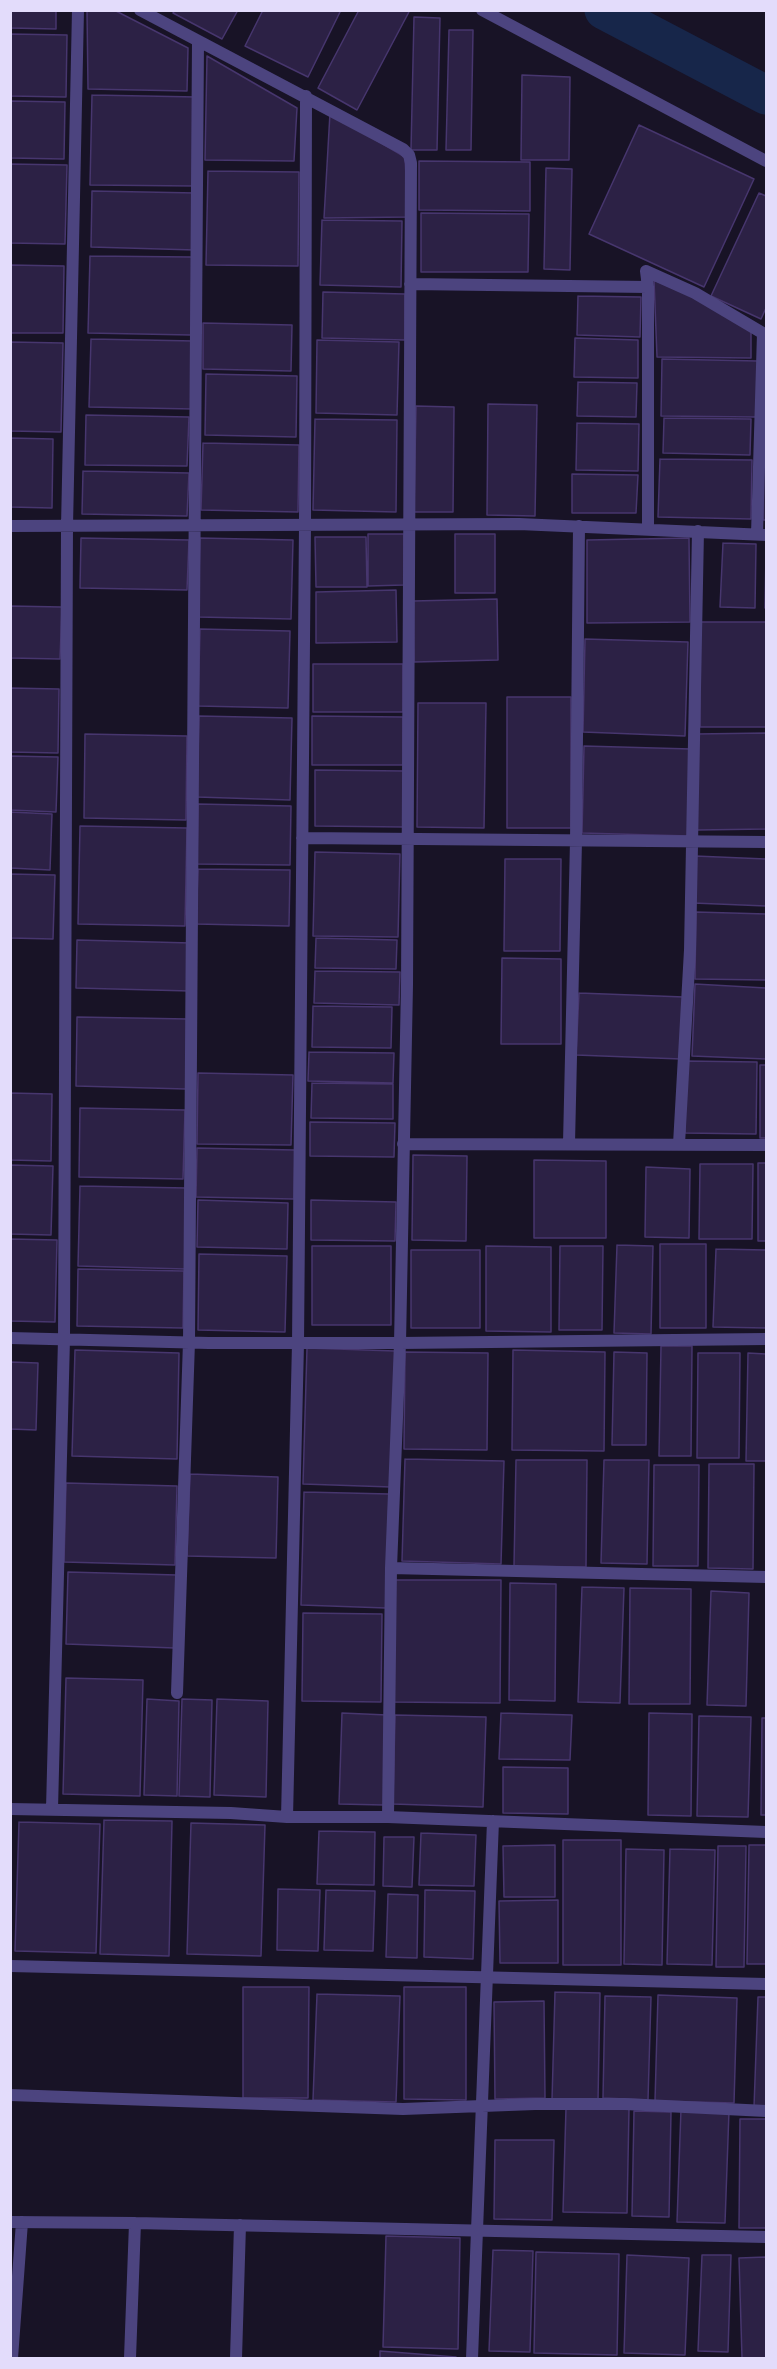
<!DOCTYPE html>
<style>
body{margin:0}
#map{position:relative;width:777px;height:2369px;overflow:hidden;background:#181326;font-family:Montserrat,sans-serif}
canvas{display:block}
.frame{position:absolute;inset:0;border:12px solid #e3dcfb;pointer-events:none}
</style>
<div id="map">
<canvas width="777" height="2369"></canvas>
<div class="frame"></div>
</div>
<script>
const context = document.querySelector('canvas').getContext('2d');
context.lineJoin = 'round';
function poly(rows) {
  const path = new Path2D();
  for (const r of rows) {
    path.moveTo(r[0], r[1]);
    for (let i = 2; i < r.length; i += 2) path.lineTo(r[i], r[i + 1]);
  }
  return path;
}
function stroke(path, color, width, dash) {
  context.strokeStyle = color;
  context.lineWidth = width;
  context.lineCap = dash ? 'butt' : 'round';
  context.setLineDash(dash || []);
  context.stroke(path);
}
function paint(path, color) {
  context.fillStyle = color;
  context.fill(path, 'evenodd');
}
const canal = poly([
 [604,10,766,95]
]);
const building = poly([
 [10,10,56,10,56,29,10,28,10,10],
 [87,10,114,10,188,48,187,91,88,89,87,10],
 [175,10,238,10,222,39,173,13,175,10],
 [263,10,341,10,308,77,245,46,263,10],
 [359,10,410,10,357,110,318,88,359,10],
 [414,17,440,18,437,150,411,150,414,17],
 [449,30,473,30,471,150,446,150,449,30],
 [10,34,67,35,66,97,10,96,10,34],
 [207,56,297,108,294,161,205,160,207,56],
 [522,75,570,77,569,160,521,160,522,75],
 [92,95,197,97,195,186,90,185,92,95],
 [10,101,65,102,64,159,10,158,10,101],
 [330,113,405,157,408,217,324,218,330,113],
 [639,125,754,179,704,287,589,234,639,125],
 [419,161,530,162,530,211,419,210,419,161],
 [10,164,67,165,65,244,10,243,10,164],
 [546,168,572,169,570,270,544,269,546,168],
 [208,171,299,172,298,266,206,265,208,171],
 [92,191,196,193,195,250,91,247,92,191],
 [759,193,766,196,766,308,761,319,711,296,759,193],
 [421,213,529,214,528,272,421,272,421,213],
 [322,220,402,221,401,287,320,285,322,220],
 [90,256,192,257,191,335,88,333,90,256],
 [10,265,64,266,63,333,10,333,10,265],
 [654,280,689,295,751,330,751,358,657,357,654,280],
 [323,292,405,294,405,340,322,338,323,292],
 [578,296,641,297,640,337,577,335,578,296],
 [203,323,292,325,291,371,203,369,203,323],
 [575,338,638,340,638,378,574,377,575,338],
 [91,339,195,341,194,409,89,407,91,339],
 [317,340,399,342,397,415,316,413,317,340],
 [10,342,63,343,61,432,10,431,10,342],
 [662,359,758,361,756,417,661,416,662,359],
 [206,374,297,376,296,437,205,435,206,374],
 [578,382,637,383,636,417,577,416,578,382],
 [488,404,537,405,535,516,487,515,488,404],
 [416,406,454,407,453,512,414,512,416,406],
 [86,415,189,417,187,466,85,465,86,415],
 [664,418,751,419,750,455,663,453,664,418],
 [315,419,397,420,396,512,313,510,315,419],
 [577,423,639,424,638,471,576,470,577,423],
 [10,438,53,439,52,508,10,507,10,438],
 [763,442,766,442,766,520,763,520,763,442],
 [203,443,299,445,298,512,201,510,203,443],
 [660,459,752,460,751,519,658,517,660,459],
 [83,471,189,473,187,516,82,514,83,471],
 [572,474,638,475,636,513,572,513,572,474],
 [368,534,404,534,404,585,368,586,368,534],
 [455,534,495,534,495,593,455,593,455,534],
 [315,537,366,537,367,587,316,587,315,537],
 [81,538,189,540,187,590,80,588,81,538],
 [200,538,293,540,291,619,198,617,200,538],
 [689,538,690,622,587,623,587,540,689,538],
 [723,543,756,544,755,608,720,607,723,543],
 [766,554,766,608,765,608,766,554],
 [396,590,397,642,316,643,316,592,396,590],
 [497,599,498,660,414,662,413,601,497,599],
 [10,606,62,607,60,659,10,658,10,606],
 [700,622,766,622,766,727,700,727,700,622],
 [200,629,290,631,288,708,198,706,200,629],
 [585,639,688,642,685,736,583,732,585,639],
 [313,664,403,664,403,712,313,712,313,664],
 [10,688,59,689,58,753,10,752,10,688],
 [507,697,571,697,571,828,507,828,507,697],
 [418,703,486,703,484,828,417,827,418,703],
 [199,716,292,718,290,800,197,797,199,716],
 [312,716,403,717,403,765,312,765,312,716],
 [766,733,766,829,697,830,696,734,766,733],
 [85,734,187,736,186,820,84,818,85,734],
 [584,746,691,749,689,836,582,833,584,746],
 [10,756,58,757,56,812,10,810,10,756],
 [315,770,405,771,404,827,315,826,315,770],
 [198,804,291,806,290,865,197,864,198,804],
 [10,812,52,814,50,870,10,868,10,812],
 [80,826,187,828,185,926,78,924,80,826],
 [315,852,400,854,398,937,313,936,315,852],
 [695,856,766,859,766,906,693,903,695,856],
 [505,859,561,859,560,951,504,951,505,859],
 [198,869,290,870,289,926,196,924,198,869],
 [10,874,55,875,53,939,10,938,10,874],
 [696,912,766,914,766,980,695,979,696,912],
 [316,938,397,940,396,969,315,968,316,938],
 [77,940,191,943,190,991,76,988,77,940],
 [502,958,561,959,561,1044,501,1044,502,958],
 [315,971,400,972,399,1005,314,1003,315,971],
 [695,984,766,988,766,1059,692,1056,695,984],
 [579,993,684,997,681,1059,576,1055,579,993],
 [313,1006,392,1007,391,1048,312,1047,313,1006],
 [77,1017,188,1019,186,1089,76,1086,77,1017],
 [309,1052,394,1053,393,1083,308,1081,309,1052],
 [686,1061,757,1062,756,1134,685,1133,686,1061],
 [760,1065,766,1065,766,1138,760,1138,760,1065],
 [198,1073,293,1075,291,1145,197,1144,198,1073],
 [312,1083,393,1084,393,1119,311,1118,312,1083],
 [10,1093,52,1094,51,1161,10,1160,10,1093],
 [80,1108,185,1110,183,1179,79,1177,80,1108],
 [310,1122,395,1123,394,1157,310,1156,310,1122],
 [197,1148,295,1150,294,1199,196,1197,197,1148],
 [413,1155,467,1156,466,1241,412,1240,413,1155],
 [534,1160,606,1161,606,1238,534,1238,534,1160],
 [758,1163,766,1163,766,1241,758,1241,758,1163],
 [700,1164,753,1164,752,1239,699,1239,700,1164],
 [10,1165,53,1166,51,1235,10,1234,10,1165],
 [646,1167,690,1169,689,1238,645,1237,646,1167],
 [80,1186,187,1188,185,1269,78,1266,80,1186],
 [198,1200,288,1203,287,1249,197,1247,198,1200],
 [311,1200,396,1202,395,1241,311,1240,311,1200],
 [10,1239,57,1240,55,1322,10,1321,10,1239],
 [660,1244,706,1244,706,1328,660,1328,660,1244],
 [617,1245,653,1246,651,1334,614,1333,617,1245],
 [312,1246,391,1246,391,1325,312,1325,312,1246],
 [486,1246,551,1247,551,1332,486,1331,486,1246],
 [560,1246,603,1246,602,1330,559,1330,560,1246],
 [716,1249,766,1250,766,1328,713,1327,716,1249],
 [411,1250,480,1250,480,1328,411,1328,411,1250],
 [199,1254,287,1256,285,1332,198,1330,199,1254],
 [78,1269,184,1271,183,1328,77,1326,78,1269],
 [661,1346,692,1346,691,1456,659,1456,661,1346],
 [307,1348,395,1351,391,1487,303,1484,307,1348],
 [75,1350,179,1353,177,1459,72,1456,75,1350],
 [513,1350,605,1352,604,1451,512,1450,513,1350],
 [405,1352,488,1353,487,1450,404,1449,405,1352],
 [614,1352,647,1353,646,1445,612,1445,614,1352],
 [698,1353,740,1353,739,1458,697,1458,698,1353],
 [748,1353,766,1354,766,1461,746,1461,748,1353],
 [10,1362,38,1363,36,1430,10,1429,10,1362],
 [405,1459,504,1461,501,1564,402,1561,405,1459],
 [516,1460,587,1460,586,1567,514,1566,516,1460],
 [604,1460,649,1460,647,1564,601,1563,604,1460],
 [709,1464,754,1464,753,1569,708,1568,709,1464],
 [654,1465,699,1465,698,1566,653,1566,654,1465],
 [190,1474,278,1477,276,1558,187,1556,190,1474],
 [66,1483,177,1486,175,1565,64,1562,66,1483],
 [304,1492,389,1494,386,1608,301,1605,304,1492],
 [68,1572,177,1575,175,1648,66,1644,68,1572],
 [393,1580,501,1580,500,1703,391,1702,393,1580],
 [510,1583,556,1584,555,1701,509,1700,510,1583],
 [582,1587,624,1588,620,1703,578,1702,582,1587],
 [630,1588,691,1589,690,1704,629,1704,630,1588],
 [711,1591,749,1593,746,1706,707,1705,711,1591],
 [303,1613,382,1614,381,1702,302,1701,303,1613],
 [66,1678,143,1680,140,1796,63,1794,66,1678],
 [147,1699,179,1701,177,1796,144,1795,147,1699],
 [182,1699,212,1700,210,1797,179,1796,182,1699],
 [217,1699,268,1701,266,1797,214,1795,217,1699],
 [342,1713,387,1715,384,1805,339,1804,342,1713],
 [501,1713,572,1715,570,1760,499,1759,501,1713],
 [649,1713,692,1714,691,1816,648,1815,649,1713],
 [395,1715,486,1717,483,1807,393,1804,395,1715],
 [699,1716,751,1717,748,1817,697,1816,699,1716],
 [762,1718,766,1718,766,1815,761,1815,762,1718],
 [503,1767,568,1768,568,1814,503,1813,503,1767],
 [104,1820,172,1821,169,1956,100,1954,104,1820],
 [19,1822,100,1824,96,1953,15,1951,19,1822],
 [191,1823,265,1825,261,1956,187,1954,191,1823],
 [319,1831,375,1832,374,1885,317,1884,319,1831],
 [421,1833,476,1835,474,1886,419,1885,421,1833],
 [384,1837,414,1837,412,1887,383,1886,384,1837],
 [563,1840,621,1840,621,1965,563,1965,563,1840],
 [555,1845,555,1897,504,1897,503,1846,555,1845],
 [749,1845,766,1845,766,1964,747,1964,749,1845],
 [718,1846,746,1846,744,1967,716,1967,718,1846],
 [626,1849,664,1850,662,1965,624,1964,626,1849],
 [670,1849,715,1850,712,1965,667,1964,670,1849],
 [278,1889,320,1890,318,1951,277,1950,278,1889],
 [326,1890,375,1891,373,1951,324,1950,326,1890],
 [425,1890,475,1891,473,1959,424,1957,425,1890],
 [388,1894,418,1895,417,1958,386,1957,388,1894],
 [558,1900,558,1963,500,1963,499,1901,558,1900],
 [243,1987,309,1987,308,2098,243,2098,243,1987],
 [404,1987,466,1987,466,2100,404,2099,404,1987],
 [555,1992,600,1993,598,2101,552,2100,555,1992],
 [317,1994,400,1996,396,2102,313,2100,317,1994],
 [658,1995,737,1998,734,2103,655,2101,658,1995],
 [605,1996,651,1997,648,2100,603,2098,605,1996],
 [758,1997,766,1997,766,2107,754,2107,758,1997],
 [544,2001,545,2098,495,2099,494,2002,544,2001],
 [566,2108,629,2109,627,2213,563,2212,566,2108],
 [681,2109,729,2111,725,2223,677,2222,681,2109],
 [634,2111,671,2112,669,2217,632,2216,634,2111],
 [740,2119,766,2119,766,2228,739,2228,740,2119],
 [495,2140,554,2140,552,2220,494,2219,495,2140],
 [386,2236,460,2238,458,2349,383,2347,386,2236],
 [493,2250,533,2251,530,2352,489,2351,493,2250],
 [536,2252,619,2254,617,2355,534,2353,536,2252],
 [627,2255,689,2258,685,2355,624,2353,627,2255],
 [702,2255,731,2255,728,2352,698,2351,702,2255],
 [766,2257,766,2358,742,2358,739,2258,766,2257],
 [380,2351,456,2357,456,2358,380,2358,380,2351]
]);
const street = poly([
 [140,10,403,149,409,155,411,163,407,985,400,1343,391,1568,388,1817],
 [482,10,766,161],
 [646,271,648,287,648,529],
 [646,271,695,293,766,335],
 [410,284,648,287],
 [10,526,519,524,766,535],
 [757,534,763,333],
 [302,838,766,842],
 [569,1143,576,841,579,526],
 [403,1144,766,1145],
 [679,1144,690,950,698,531],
 [10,1338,209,1343,400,1343,766,1339],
 [391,1568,766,1577],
 [177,1693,189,1342,198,41],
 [10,1809,231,1813,287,1817,388,1817,766,1832],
 [52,1809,64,1339,67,526,78,10],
 [287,1817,298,1343,305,525,306,96],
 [10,1966,766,1984],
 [10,2095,403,2109,535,2104,625,2104,766,2111],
 [10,2222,135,2223,766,2237],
 [12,2358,22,2222],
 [130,2358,135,2223],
 [236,2358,240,2225],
 [472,2358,493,1821]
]);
stroke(canal, '#17264a', 39);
paint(building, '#2c2145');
stroke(building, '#47366e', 1.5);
stroke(street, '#4c447f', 12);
</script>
